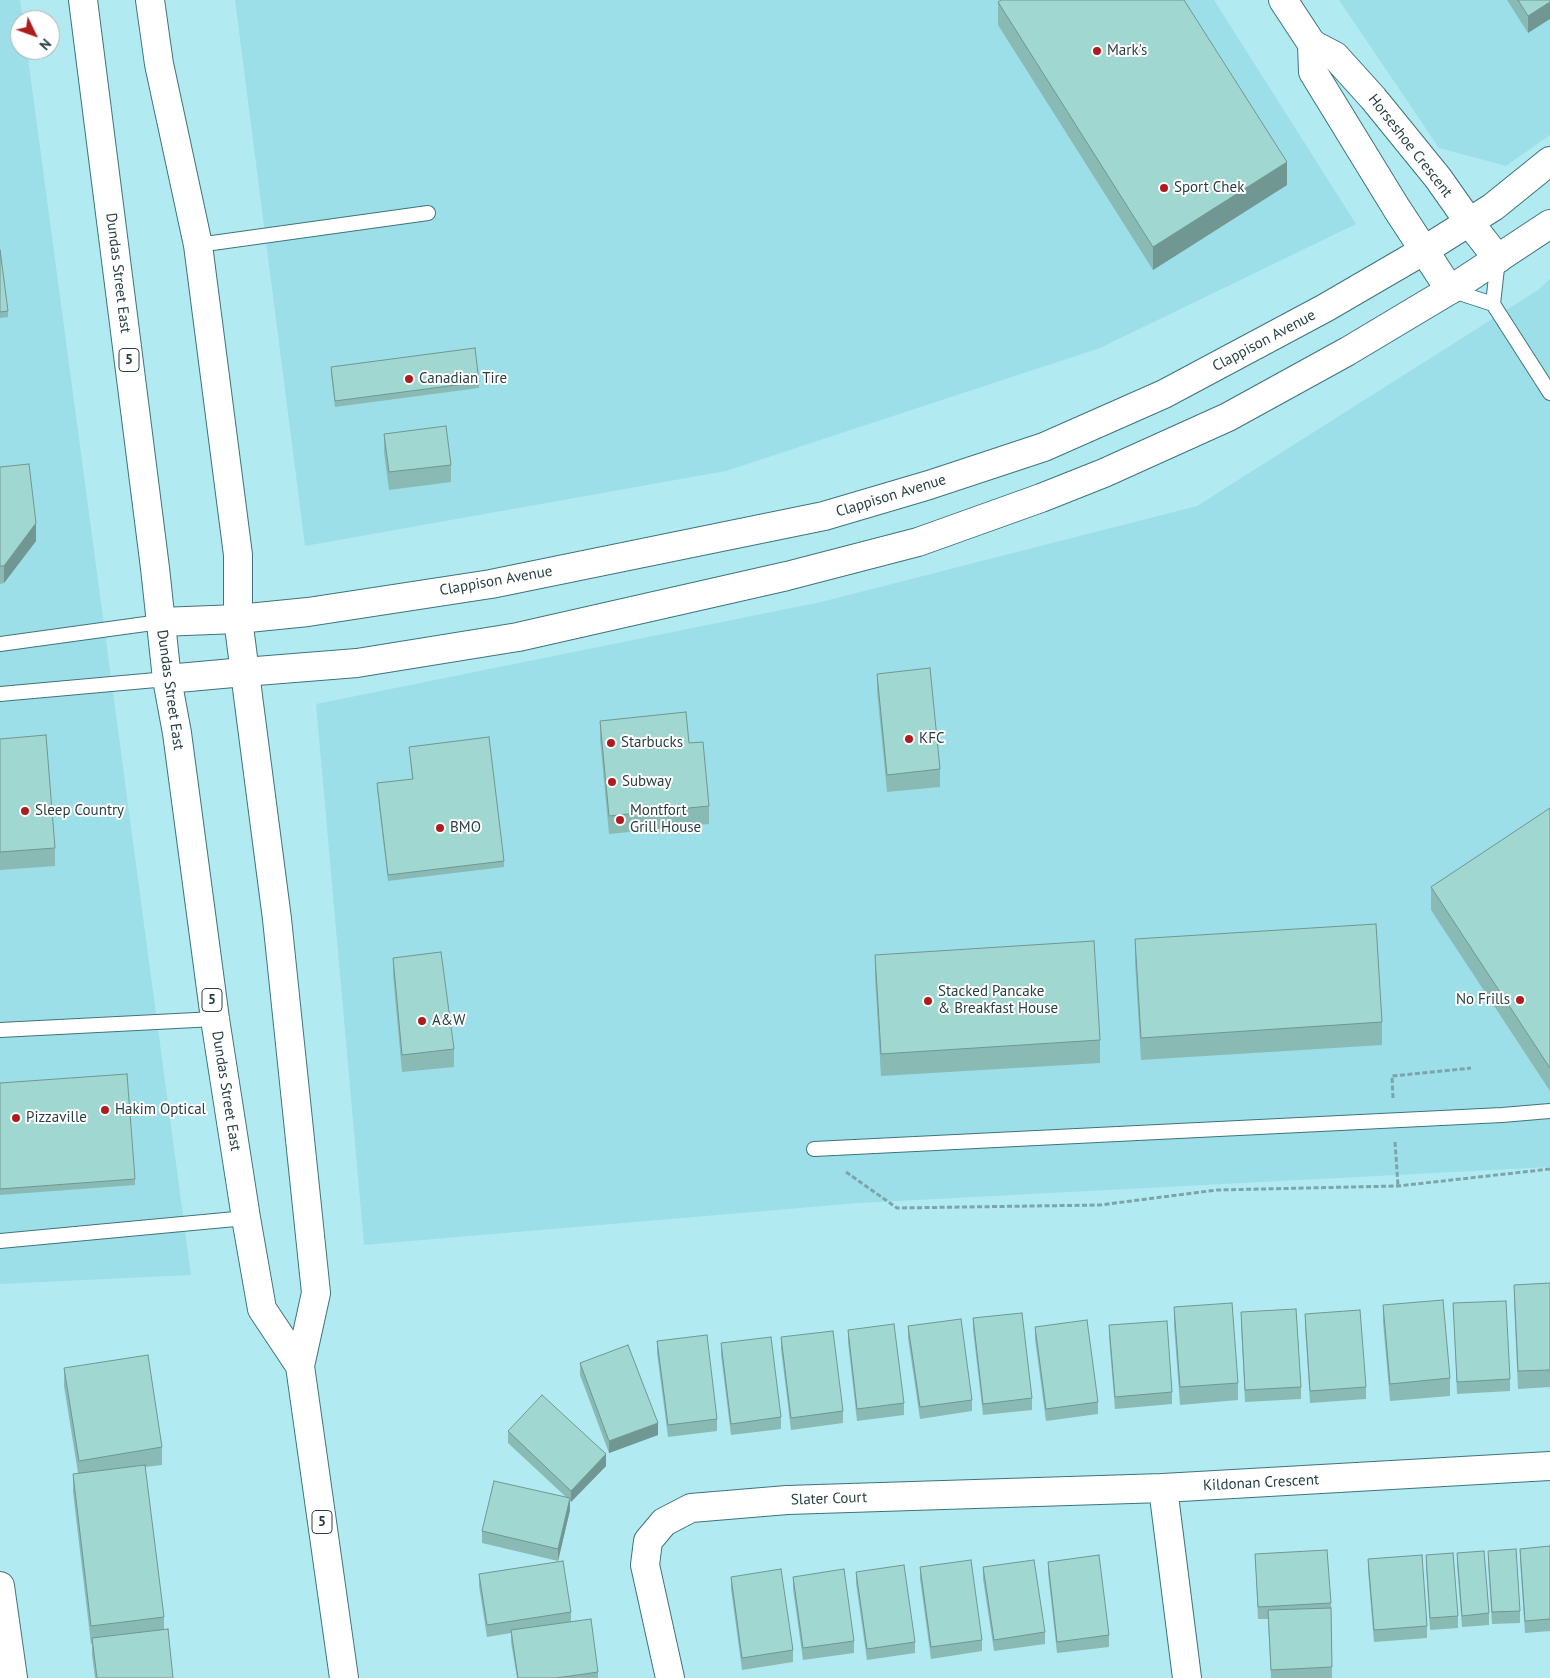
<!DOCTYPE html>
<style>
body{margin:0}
#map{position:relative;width:1550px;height:1678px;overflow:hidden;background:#b2eaf2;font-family:"PT Sans",sans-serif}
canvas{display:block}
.north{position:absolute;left:10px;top:10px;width:50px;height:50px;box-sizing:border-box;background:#fff;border:1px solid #a9b2b3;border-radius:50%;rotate:132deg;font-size:14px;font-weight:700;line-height:20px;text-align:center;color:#283f42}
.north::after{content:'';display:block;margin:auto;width:18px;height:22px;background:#ae1c1e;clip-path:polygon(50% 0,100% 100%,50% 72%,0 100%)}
</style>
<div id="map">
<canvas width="1550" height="1678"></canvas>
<div class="north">N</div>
</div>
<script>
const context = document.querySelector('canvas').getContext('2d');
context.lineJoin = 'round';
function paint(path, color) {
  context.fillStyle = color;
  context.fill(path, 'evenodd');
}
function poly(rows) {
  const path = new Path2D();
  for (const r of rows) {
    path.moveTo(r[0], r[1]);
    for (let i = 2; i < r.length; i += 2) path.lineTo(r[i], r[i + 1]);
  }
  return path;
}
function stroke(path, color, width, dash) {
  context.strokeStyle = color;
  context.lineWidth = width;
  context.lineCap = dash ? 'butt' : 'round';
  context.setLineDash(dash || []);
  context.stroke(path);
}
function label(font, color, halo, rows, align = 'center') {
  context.font = font + ' "PT Sans",sans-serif';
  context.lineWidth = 4;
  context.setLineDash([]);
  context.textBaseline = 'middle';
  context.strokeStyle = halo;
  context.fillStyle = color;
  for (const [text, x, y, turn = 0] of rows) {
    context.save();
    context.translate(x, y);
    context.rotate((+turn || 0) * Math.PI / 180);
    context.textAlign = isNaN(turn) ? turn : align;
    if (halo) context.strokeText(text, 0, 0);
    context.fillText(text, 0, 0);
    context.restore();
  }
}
const built = poly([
 [0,0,20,0,23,20,20,20,20,50,27,50,191,1275,0,1284],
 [235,0,1214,0,1356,224,1100,348,726,471,305,546],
 [1339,0,1550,0,1550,135,1506,166,1439,148],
 [1550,279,1550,1167,859,1203,364,1245,316,704,821,602,1197,506,1538,290]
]);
const path = poly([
 [1393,1098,1392,1076,1471,1068],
 [1395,1142,1398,1186],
 [846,1172,897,1208,1100,1205,1217,1190,1398,1186,1550,1169]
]);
const service = poly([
 [198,245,428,213],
 [1498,259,1493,304,1550,393],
 [1450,290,1493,304],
 [0,644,160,622],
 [0,694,167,679],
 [0,1030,215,1019],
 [814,1149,1502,1115,1550,1111],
 [0,1241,246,1218]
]);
const minor = poly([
 [1283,0,1312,44,1335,56,1373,98,1438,178,1469,222,1498,259],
 [1312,44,1313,72,1397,209,1450,290],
 [167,679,244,672],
 [1163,1488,1187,1678],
 [0,1586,13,1678],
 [670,1678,645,1565,648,1541,664,1522,691,1508,787,1500,1163,1488,1550,1466]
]);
const secondary = poly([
 [160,622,238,619,308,612,491,584,824,516,929,485,1044,447,1164,394,1325,308,1423,251,1493,207,1550,161],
 [244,672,357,663,518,637,787,576,918,542,1041,498,1104,473,1228,417,1348,351,1450,290,1550,224]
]);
const primary = poly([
 [83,0,155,568,167,679,177,733,215,1019,246,1218,262,1309,300,1366],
 [150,0,159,64,198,245,238,555,238,619,277,919,316,1293,300,1366,344,1678]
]);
const wall = poly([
 [1507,0,1550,0,1528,33],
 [998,2,1287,185,1153,270,998,25],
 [0,250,8,311,8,317,0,318],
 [331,367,479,382,479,388,335,407,331,373],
 [384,434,451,465,451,482,389,490,384,452],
 [0,467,36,541,4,583,0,584],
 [877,674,940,769,940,787,887,792,877,691],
 [600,721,689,743,709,806,709,824,609,834,600,739],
 [0,739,55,848,55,866,0,870],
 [409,747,504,861,504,867,388,881,377,789,377,783,412,779],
 [1550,808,1550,1091,1431,910,1431,887],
 [1135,939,1382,1022,1382,1045,1141,1060,1135,962],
 [875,955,1100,1040,1100,1063,881,1076,875,977],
 [393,958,454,1049,454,1067,402,1072,393,975],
 [0,1083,135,1179,135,1185,0,1195],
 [1550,1283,1550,1387,1518,1389,1514,1302,1514,1285],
 [1453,1303,1510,1379,1510,1391,1457,1394],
 [1383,1305,1450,1378,1450,1396,1390,1401,1383,1322],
 [1174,1307,1238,1383,1238,1400,1180,1405,1174,1325],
 [1241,1312,1301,1387,1301,1399,1245,1402,1241,1324],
 [1305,1314,1366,1387,1366,1399,1310,1403,1305,1326],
 [973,1318,1032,1398,1032,1410,983,1415,973,1330],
 [1109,1325,1172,1392,1172,1404,1115,1409,1109,1337],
 [908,1326,972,1400,972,1411,920,1419,908,1338],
 [1035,1327,1098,1402,1098,1414,1046,1421,1035,1339],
 [848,1330,904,1403,904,1415,857,1421,848,1342],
 [781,1337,843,1411,843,1423,791,1430,781,1349],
 [657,1341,717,1419,717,1431,668,1437,657,1353],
 [721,1343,781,1417,781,1429,731,1435,721,1355],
 [580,1363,658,1435,609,1453,580,1375],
 [64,1368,162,1447,162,1465,145,1467,164,1617,164,1629,173,1678,95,1678,92,1655,92,1644,91,1644,73,1492,73,1474,78,1473,64,1386],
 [508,1431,606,1466,571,1502,570,1501,570,1510,558,1561,482,1543,482,1531,566,1497,508,1443],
 [1550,1546,1550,1631,1525,1633,1520,1560,1520,1549],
 [1488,1551,1520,1611,1520,1623,1492,1624,1488,1563],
 [1457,1553,1489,1613,1489,1625,1462,1627,1457,1565],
 [1255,1554,1331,1603,1332,1678,1271,1678,1268,1619,1258,1619],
 [1426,1555,1458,1616,1458,1628,1430,1630,1426,1567],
 [1368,1559,1427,1626,1427,1638,1374,1642,1368,1571],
 [1048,1562,1109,1635,1109,1647,1057,1653,1048,1573],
 [920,1567,982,1640,982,1651,931,1659,920,1579],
 [983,1567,1045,1632,1045,1644,994,1651,983,1579],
 [856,1572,915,1642,915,1653,867,1660,856,1583],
 [479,1574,571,1612,571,1621,598,1672,598,1678,517,1678,511,1642,511,1633,487,1637,479,1586],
 [731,1577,793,1650,793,1662,742,1670,731,1589],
 [793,1577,854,1641,854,1653,803,1660,793,1589]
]);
const shadedWall = poly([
 [1550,2,1550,19,1528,33,1528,16],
 [1287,162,1287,185,1153,270,1153,247],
 [36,523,36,541,4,583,4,566],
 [658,1423,658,1435,609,1453,609,1441],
 [606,1454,606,1466,571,1502,571,1491],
 [570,1498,570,1510,558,1561,558,1549]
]);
const building = poly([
 [1001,0,1184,0,1287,162,1153,247,998,2,1001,0],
 [1518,0,1550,0,1550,2,1528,16,1518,0],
 [0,250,8,311,0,312,0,250],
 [475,348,479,382,335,401,331,367,475,348],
 [446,426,451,465,389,472,384,434,446,426],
 [29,464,36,523,4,566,0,566,0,467,29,464],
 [930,668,940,769,887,775,877,674,930,668],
 [686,712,689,743,703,742,709,806,609,816,600,721,686,712],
 [46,735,55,848,0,852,0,739,46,735],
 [489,737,504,861,388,875,377,783,413,779,409,747,489,737],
 [1550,808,1550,1068,1431,887,1550,808],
 [1376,924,1382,1022,1141,1038,1135,939,1376,924],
 [1094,941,1100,1040,881,1054,875,955,1094,941],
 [441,952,454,1049,402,1055,393,958,441,952],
 [127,1074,135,1179,0,1189,0,1083,127,1074],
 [1550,1283,1550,1370,1518,1371,1514,1285,1550,1283],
 [1443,1300,1450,1378,1390,1384,1383,1305,1443,1300],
 [1506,1301,1510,1379,1457,1382,1453,1303,1506,1301],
 [1232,1303,1238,1383,1180,1387,1174,1307,1232,1303],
 [1296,1309,1301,1387,1245,1390,1241,1312,1296,1309],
 [1360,1310,1366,1387,1310,1391,1305,1314,1360,1310],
 [1022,1313,1032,1398,983,1404,973,1318,1022,1313],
 [961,1319,972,1400,920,1407,908,1326,961,1319],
 [1087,1320,1098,1402,1046,1409,1035,1327,1087,1320],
 [1167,1321,1172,1392,1115,1397,1109,1325,1167,1321],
 [894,1324,904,1403,857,1409,848,1330,894,1324],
 [833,1331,843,1411,791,1418,781,1337,833,1331],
 [707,1335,717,1419,668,1425,657,1341,707,1335],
 [771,1337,781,1417,731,1424,721,1343,771,1337],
 [628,1345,658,1423,609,1441,580,1363,628,1345],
 [148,1355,162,1447,79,1461,64,1368,148,1355],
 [542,1395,606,1454,571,1491,508,1431,542,1395],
 [145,1465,164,1617,91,1626,73,1474,145,1465],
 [494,1481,570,1498,558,1549,482,1531,494,1481],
 [1550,1546,1550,1619,1525,1621,1520,1549,1550,1546],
 [1516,1549,1520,1611,1492,1612,1488,1551,1516,1549],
 [1327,1550,1331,1603,1258,1607,1255,1554,1327,1550],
 [1484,1551,1489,1613,1462,1616,1457,1553,1484,1551],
 [1453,1553,1458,1616,1430,1618,1426,1555,1453,1553],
 [1099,1555,1109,1635,1057,1642,1048,1562,1099,1555],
 [1422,1555,1427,1626,1374,1630,1368,1559,1422,1555],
 [971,1560,982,1640,931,1647,920,1567,971,1560],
 [1034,1560,1045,1632,994,1640,983,1567,1034,1560],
 [563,1561,571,1612,487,1625,479,1574,563,1561],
 [904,1565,915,1642,867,1649,856,1572,904,1565],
 [781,1569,793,1650,742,1658,731,1577,781,1569],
 [844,1569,854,1641,803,1648,793,1577,844,1569],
 [1331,1608,1332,1667,1271,1670,1268,1610,1331,1608],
 [591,1619,598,1672,556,1678,518,1678,511,1630,591,1619],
 [168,1629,173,1678,97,1678,92,1638,168,1629]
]);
const markers = [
 [1097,51,5,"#ae1c1e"],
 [1164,188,5,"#ae1c1e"],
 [409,379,5,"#ae1c1e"],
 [909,739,5,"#ae1c1e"],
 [611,743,5,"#ae1c1e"],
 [612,782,5,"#ae1c1e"],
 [25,811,5,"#ae1c1e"],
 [620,820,5,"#ae1c1e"],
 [440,828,5,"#ae1c1e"],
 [1520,1000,5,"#ae1c1e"],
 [928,1001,5,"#ae1c1e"],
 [422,1021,5,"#ae1c1e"],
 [105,1110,5,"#ae1c1e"],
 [16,1118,5,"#ae1c1e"]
];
const shields = [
 [129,360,20],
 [212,1000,20],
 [322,1522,20]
];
const shieldNames = [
 ["5",129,360],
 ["5",212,1000],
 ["5",322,1522]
];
const poiNames = [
 ["Mark's",1107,51],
 ["Sport Chek",1174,188],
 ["Canadian Tire",419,379],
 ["KFC",919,739],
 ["Starbucks",621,743],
 ["Subway",622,782],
 ["Sleep Country",35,811],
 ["Montfort",630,811],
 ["Grill House",630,828],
 ["BMO",450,828],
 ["Stacked Pancake",938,992],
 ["& Breakfast House",938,1009],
 ["No Frills",1510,1000,"right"],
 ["A&W",432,1021],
 ["Hakim Optical",115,1110],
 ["Pizzaville",26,1118]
];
const streetNames = [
 ["Horseshoe Crescent",1410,146,52],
 ["Dundas Street East",118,273,83],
 ["Clappison Avenue",1264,341,-28],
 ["Clappison Avenue",891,496,-17],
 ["Clappison Avenue",496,581,-10],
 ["Dundas Street East",170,690,82],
 ["Dundas Street East",226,1091,81],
 ["Kildonan Crescent",1261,1483,-3],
 ["Slater Court",829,1499,-2]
];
paint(built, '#9ddfe8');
stroke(service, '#3e747b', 16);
stroke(minor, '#3e747b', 30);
stroke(secondary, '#3e747b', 30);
stroke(primary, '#3e747b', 30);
stroke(path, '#7ba5ab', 3, [5, 2.5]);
stroke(service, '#fff', 14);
stroke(minor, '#fff', 28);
stroke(secondary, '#fff', 28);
stroke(primary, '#fff', 28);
paint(wall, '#8abab4');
paint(shadedWall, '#709792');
paint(building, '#a0d8d1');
stroke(building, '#709792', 1);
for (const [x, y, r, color] of markers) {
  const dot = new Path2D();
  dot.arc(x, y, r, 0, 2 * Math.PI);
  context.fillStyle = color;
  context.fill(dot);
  stroke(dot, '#fff', 2);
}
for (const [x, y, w] of shields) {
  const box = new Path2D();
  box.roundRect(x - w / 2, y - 11.5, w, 23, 4);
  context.fillStyle = '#fff';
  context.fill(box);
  stroke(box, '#283f42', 1);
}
label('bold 14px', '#283f42', null, shieldNames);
label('15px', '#283f42', '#fff', poiNames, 'left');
label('15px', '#283f42', '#fff', streetNames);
</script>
